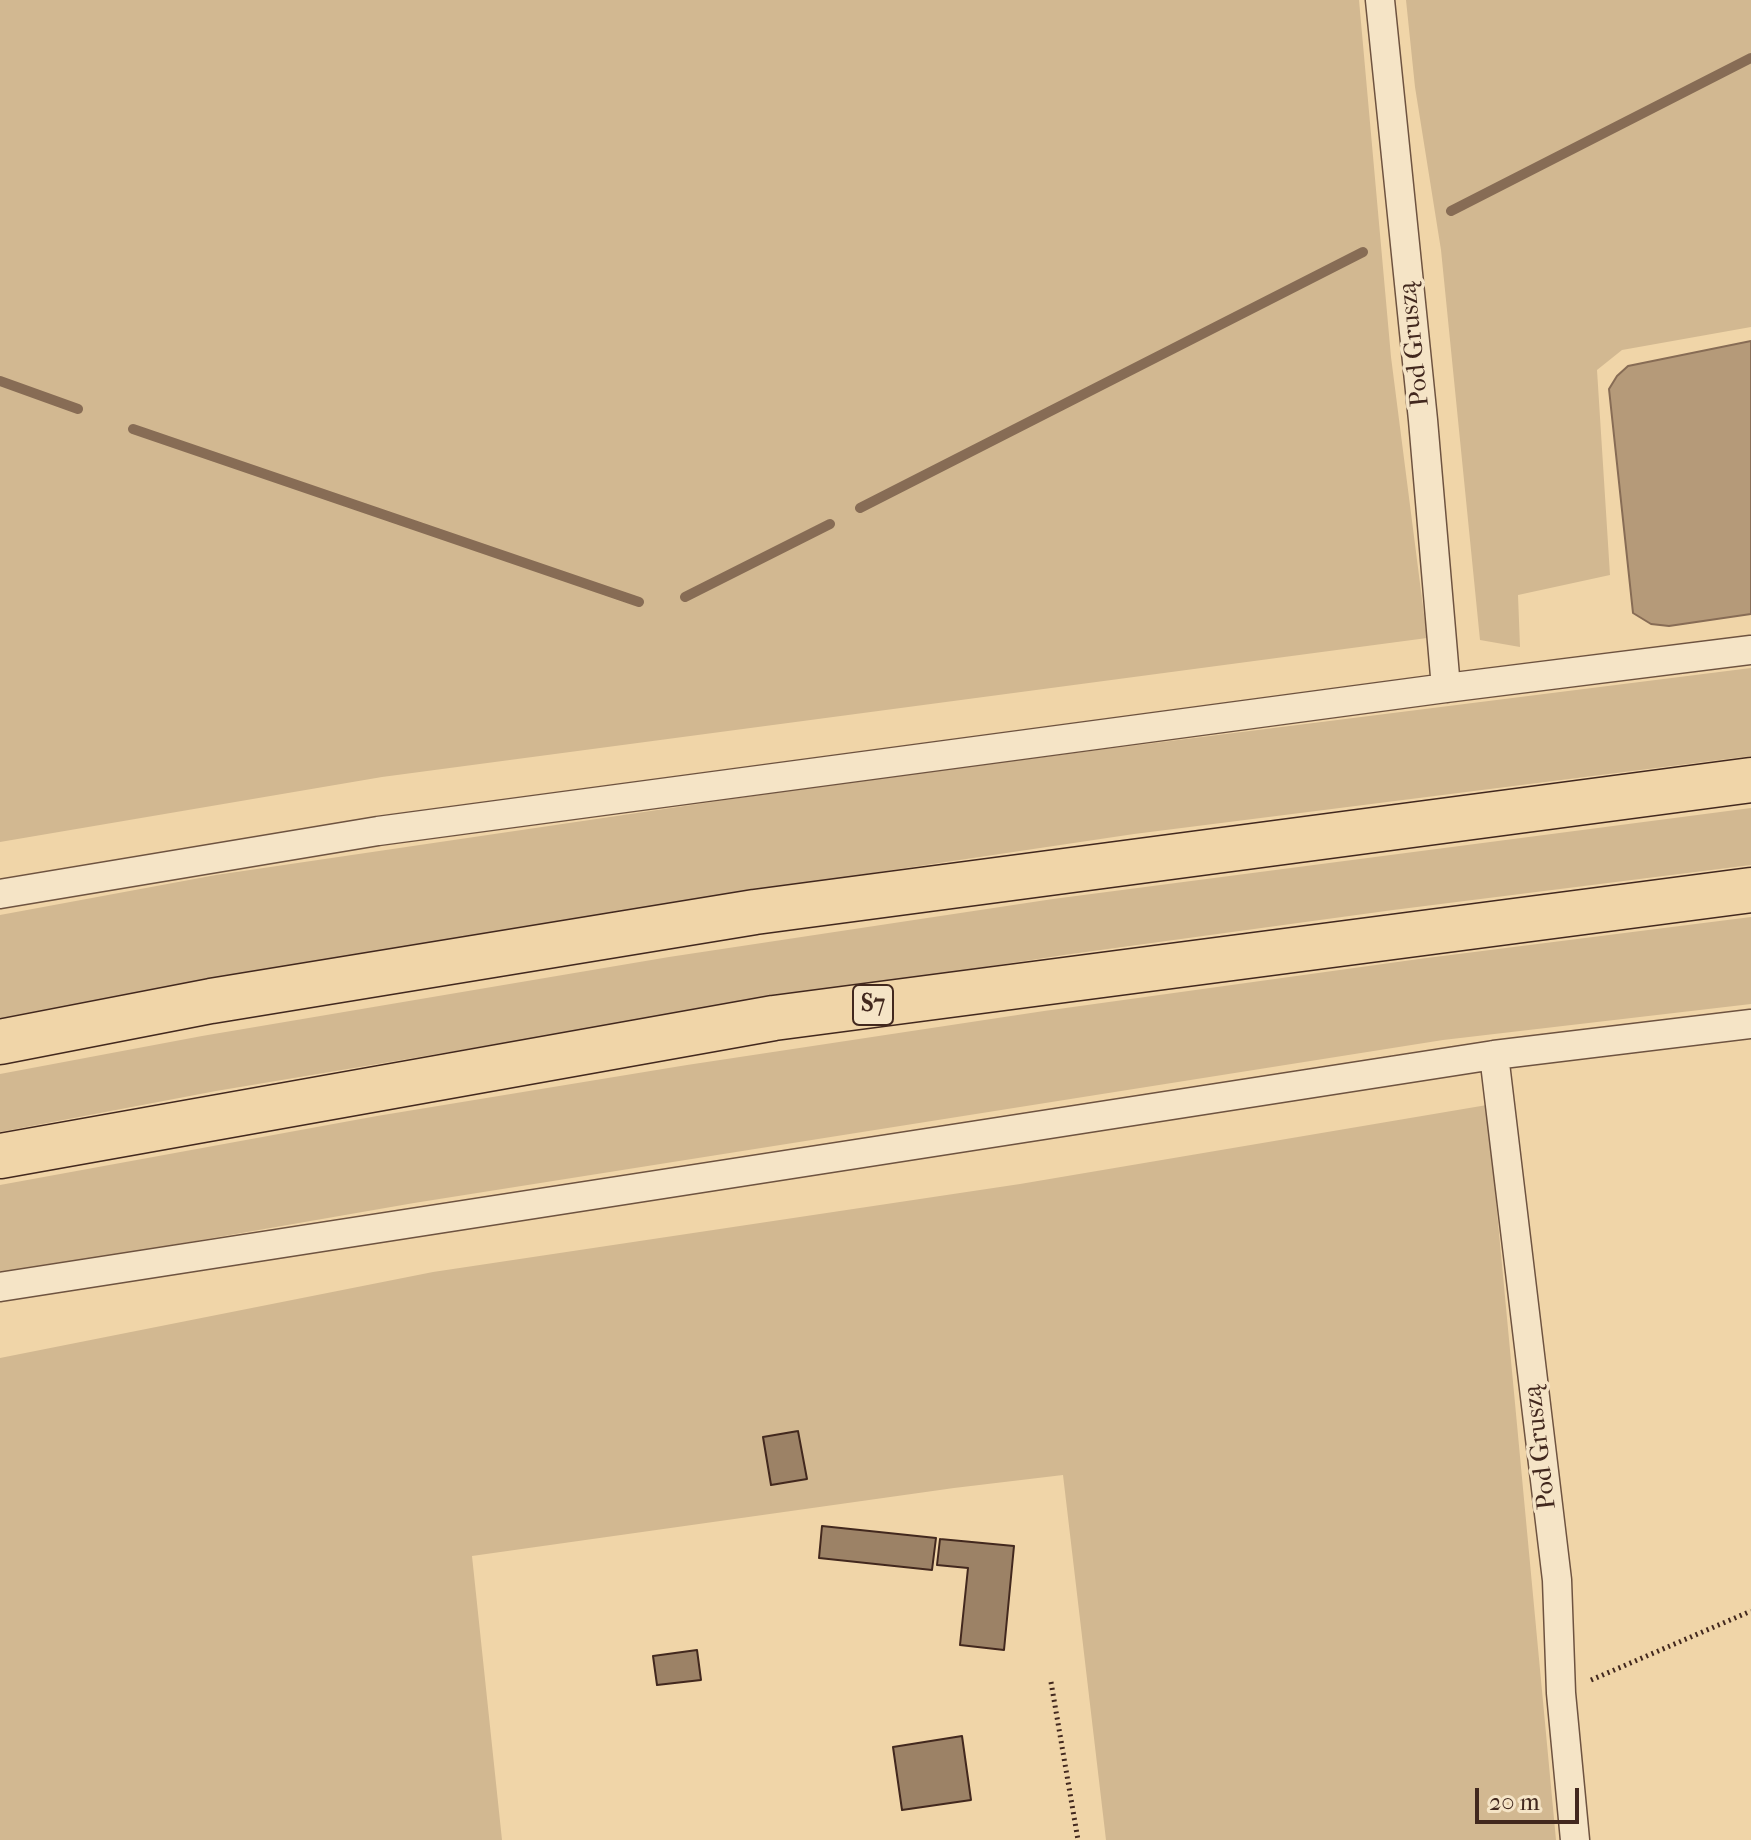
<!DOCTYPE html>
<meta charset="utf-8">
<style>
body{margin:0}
#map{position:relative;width:1751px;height:1840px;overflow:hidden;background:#f0d5a8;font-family:"IM FELL French Canon",serif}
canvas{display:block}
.scale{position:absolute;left:1475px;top:1788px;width:104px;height:36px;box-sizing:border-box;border:4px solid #42281e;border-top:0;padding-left:10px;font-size:24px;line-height:28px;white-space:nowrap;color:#42281e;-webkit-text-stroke:6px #f5e4c6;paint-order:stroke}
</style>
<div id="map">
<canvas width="1751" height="1840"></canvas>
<div class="scale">20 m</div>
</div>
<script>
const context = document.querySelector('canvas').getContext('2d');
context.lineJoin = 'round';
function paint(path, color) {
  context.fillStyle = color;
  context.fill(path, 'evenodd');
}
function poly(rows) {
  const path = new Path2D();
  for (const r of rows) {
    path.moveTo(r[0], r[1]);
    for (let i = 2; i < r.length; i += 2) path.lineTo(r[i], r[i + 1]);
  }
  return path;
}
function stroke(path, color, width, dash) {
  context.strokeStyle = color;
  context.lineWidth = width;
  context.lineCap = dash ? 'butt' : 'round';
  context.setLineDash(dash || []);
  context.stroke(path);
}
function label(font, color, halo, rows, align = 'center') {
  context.font = font + ' "IM FELL French Canon",serif';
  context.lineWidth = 7;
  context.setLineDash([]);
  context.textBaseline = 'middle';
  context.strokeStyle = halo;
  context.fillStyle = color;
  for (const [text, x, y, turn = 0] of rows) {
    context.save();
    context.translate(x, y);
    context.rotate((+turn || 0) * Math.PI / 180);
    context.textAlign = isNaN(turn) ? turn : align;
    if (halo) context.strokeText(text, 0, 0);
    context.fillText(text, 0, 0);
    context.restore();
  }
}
const green = poly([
 [0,0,1359,0,1391,357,1427,638,382,777,0,842],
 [1406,0,1751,0,1751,327,1622,350,1597,370,1610,575,1518,595,1520,647,1480,640,1441,250,1415,87],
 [1751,668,1751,756,1134,834,879,872,245,975,0,1022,0,915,216,875,868,779],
 [1751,808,1751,865,1393,910,1064,955,677,1014,216,1091,0,1132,0,1074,202,1036,669,957,1053,899],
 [1751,917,1751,1004,1443,1040,414,1203,0,1275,0,1185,377,1116,687,1065,1044,1011,1419,959],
 [1487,1105,1556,1840,1106,1840,1063,1475,954,1488,472,1556,502,1840,0,1840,0,1358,433,1272,1020,1184]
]);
const water = poly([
 [1751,341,1751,614,1669,626,1651,624,1633,613,1609,389,1617,376,1628,366,1751,341]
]);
const stream = poly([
 [1451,211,1751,58],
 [0,381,78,409],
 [133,429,639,602],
 [860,508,1363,252],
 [685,597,830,524]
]);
const building = poly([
 [798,1431,807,1479,771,1485,763,1437,798,1431],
 [822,1526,936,1538,932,1570,819,1558,822,1526],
 [940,1539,1014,1546,1004,1650,960,1645,968,1568,937,1565,940,1539],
 [697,1650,701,1680,657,1685,653,1656,697,1650],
 [962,1736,971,1800,902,1810,893,1747,962,1736]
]);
const path = poly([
 [1591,1680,1751,1611],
 [1051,1682,1078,1840]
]);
const street = poly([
 [1380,0,1423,420,1446,688],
 [0,894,378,831,1446,688,1751,650],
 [1494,1055,1557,1580,1561,1693,1575,1840],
 [0,1287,1494,1055,1751,1024]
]);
const highway = poly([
 [0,1042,211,1001,755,912,1751,780],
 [0,1156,774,1018,1751,890]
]);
const shields = [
 [873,1005,40]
];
const shieldNames = [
 ["S7",873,1005]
];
const streetNames = [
 ["Pod Gruszą",1415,344,-96],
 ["Pod Gruszą",1541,1447,-97]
];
paint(green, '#d2b891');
paint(water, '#b59a79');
stroke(water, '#876c55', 2);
stroke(stream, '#876c55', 10);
paint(building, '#9c8266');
stroke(building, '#42281e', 2);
stroke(street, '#6e5340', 31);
stroke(highway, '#42281e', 47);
stroke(path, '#42281e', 5, [2, 4]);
stroke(street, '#f5e4c6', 28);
stroke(highway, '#f0d5a8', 44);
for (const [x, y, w] of shields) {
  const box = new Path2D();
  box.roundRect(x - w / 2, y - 20, w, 40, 6);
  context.fillStyle = '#f5e4c6';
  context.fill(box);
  stroke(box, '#42281e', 2);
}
label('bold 24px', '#42281e', null, shieldNames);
label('26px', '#42281e', '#f5e4c6', streetNames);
</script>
